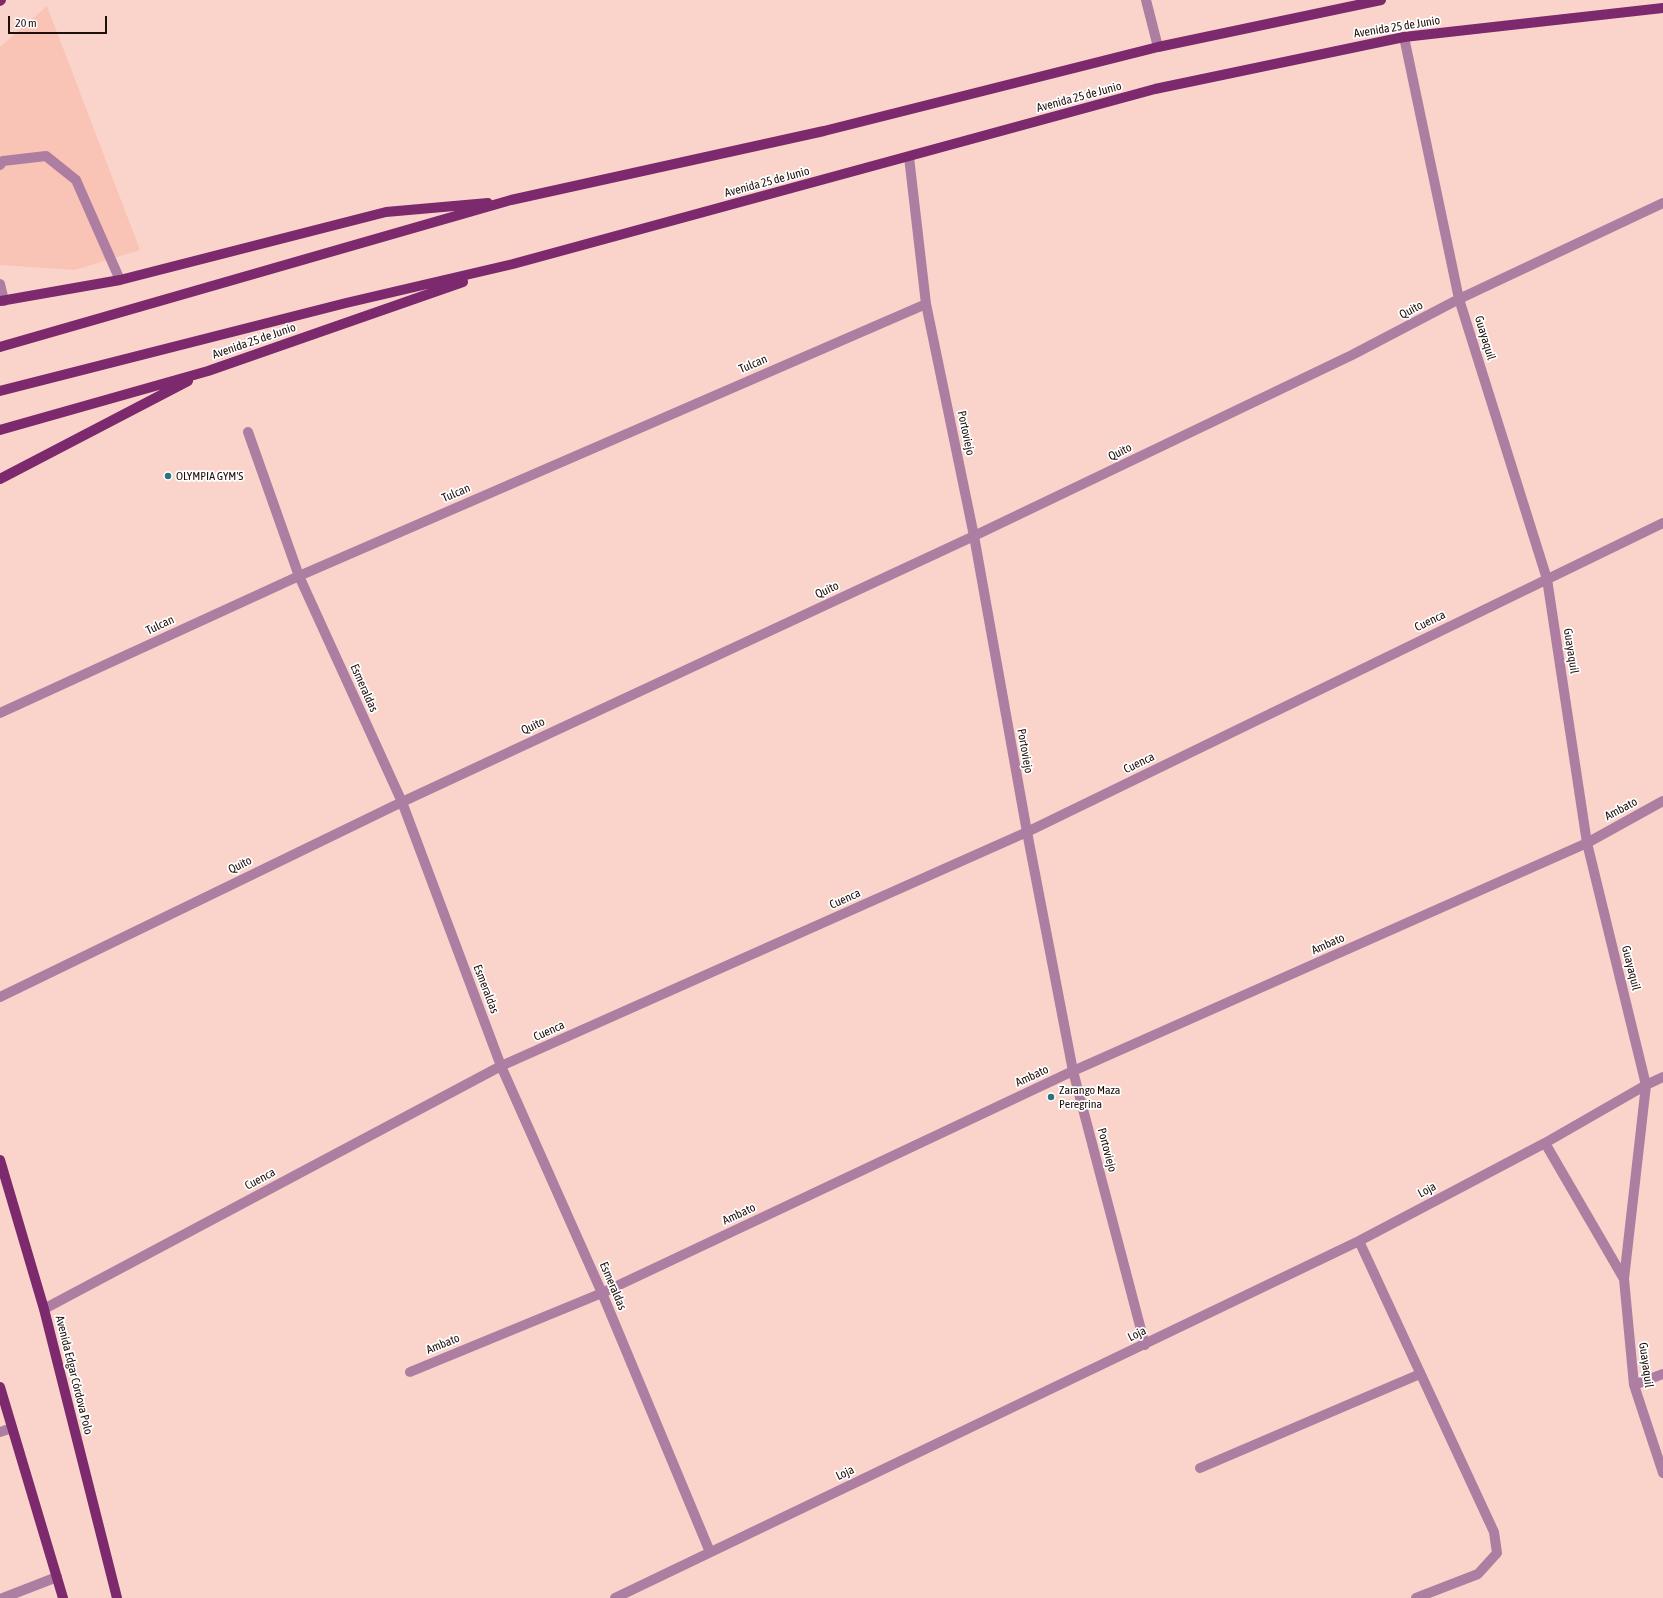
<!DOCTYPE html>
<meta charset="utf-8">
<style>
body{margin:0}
#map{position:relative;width:1663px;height:1598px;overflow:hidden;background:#fad4ca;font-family:"Asap Condensed",sans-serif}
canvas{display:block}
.scale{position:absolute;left:8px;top:16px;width:99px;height:18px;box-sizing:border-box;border:2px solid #1f0f0b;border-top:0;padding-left:5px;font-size:12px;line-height:14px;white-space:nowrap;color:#1f0f0b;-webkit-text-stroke:3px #fff;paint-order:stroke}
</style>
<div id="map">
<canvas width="1663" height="1598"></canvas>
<div class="scale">20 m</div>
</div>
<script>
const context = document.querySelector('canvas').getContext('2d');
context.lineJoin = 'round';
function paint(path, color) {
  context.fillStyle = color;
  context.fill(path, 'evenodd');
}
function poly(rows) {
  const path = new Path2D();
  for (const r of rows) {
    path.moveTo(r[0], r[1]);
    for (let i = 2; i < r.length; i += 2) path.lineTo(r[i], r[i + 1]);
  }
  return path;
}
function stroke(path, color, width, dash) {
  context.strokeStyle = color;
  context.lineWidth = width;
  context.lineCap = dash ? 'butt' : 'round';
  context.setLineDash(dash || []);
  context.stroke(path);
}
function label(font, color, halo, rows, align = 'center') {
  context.font = font + ' "Asap Condensed",sans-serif';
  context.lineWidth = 3.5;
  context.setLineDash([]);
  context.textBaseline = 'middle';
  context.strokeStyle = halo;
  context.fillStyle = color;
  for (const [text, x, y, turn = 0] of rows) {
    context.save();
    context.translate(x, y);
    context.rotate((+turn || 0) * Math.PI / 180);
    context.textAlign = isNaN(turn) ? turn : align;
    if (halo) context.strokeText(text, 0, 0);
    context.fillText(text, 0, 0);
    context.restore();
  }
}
const built = poly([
 [47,6,140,250,75,270,0,265,0,47]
]);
const minor = poly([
 [1146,0,1158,47],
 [1404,37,1459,299,1547,579,1587,843,1646,1085,1624,1279],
 [909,157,926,304,974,536,1027,832,1073,1071,1145,1345],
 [0,165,3,161,46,156,76,180,120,280],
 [0,284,4,301],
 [248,432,299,576,402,802,501,1066,602,1293,710,1552],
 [0,713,299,576,926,304],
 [0,997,402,802,974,536,1352,355,1459,299,1663,203],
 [1545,1143,1624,1279,1634,1385,1663,1473],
 [1359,1241,1494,1532,1497,1553,1478,1574,1416,1598],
 [44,1309,501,1066,1027,832,1663,523],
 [410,1372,602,1293,1073,1071,1587,843,1663,801],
 [1634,1385,1663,1374],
 [0,1432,12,1428],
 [1200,1468,1420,1374],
 [3,1598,57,1577],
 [615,1598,1359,1241,1545,1143,1646,1085,1663,1077]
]);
const major = poly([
 [0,1,1,0],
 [0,301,120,280,386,212,488,203],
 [0,347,511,200,824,131,1158,47,1381,0],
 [0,391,346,303,513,264,1155,89,1404,37,1663,8],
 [0,430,208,371,463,282],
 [0,479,188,381],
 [0,1160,44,1309,117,1598],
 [0,1387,63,1598]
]);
const markers = [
 [168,476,4,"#2c7180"],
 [1051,1097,4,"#2c7180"]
];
const streetNames = [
 ["Avenida 25 de Junio",1397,27,-9],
 ["Avenida 25 de Junio",1079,97,-15],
 ["Avenida 25 de Junio",767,182,-15],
 ["Quito",1411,310,-28],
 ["Guayaquil",1485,338,73],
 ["Avenida 25 de Junio",254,341,-19],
 ["Tulcan",753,364,-23],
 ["Portoviejo",966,433,78],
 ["Quito",1120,452,-26],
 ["Tulcan",456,493,-23],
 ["Quito",827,590,-25],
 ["Cuenca",1430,621,-26],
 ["Tulcan",160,625,-25],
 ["Guayaquil",1571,651,81],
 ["Esmeraldas",364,688,66],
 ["Quito",533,726,-25],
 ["Portoviejo",1025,751,80],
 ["Cuenca",1139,763,-26],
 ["Ambato",1621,809,-28],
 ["Quito",240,865,-26],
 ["Cuenca",845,899,-24],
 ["Ambato",1328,944,-24],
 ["Guayaquil",1631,968,76],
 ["Esmeraldas",486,989,69],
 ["Cuenca",549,1031,-24],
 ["Ambato",1032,1076,-25],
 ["Portoviejo",1107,1150,75],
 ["Cuenca",260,1179,-28],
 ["Loja",1427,1190,-28],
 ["Ambato",739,1214,-25],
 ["Esmeraldas",613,1286,67],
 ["Loja",1137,1334,-26],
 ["Ambato",443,1344,-22],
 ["Guayaquil",1646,1365,82],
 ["Avenida Edgar Córdova Polo",74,1375,76],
 ["Loja",845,1473,-25]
];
const poiNames = [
 ["OLYMPIA GYM'S",176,476],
 ["Zarango Maza",1059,1090],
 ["Peregrina",1059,1104]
];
paint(built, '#f9c3b5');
stroke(minor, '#ad7ea2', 10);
stroke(major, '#7c296e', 10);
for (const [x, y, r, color] of markers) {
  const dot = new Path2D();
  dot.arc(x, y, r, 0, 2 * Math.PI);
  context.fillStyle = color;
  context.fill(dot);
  stroke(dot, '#fff', 1.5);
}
label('12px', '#1f0f0b', '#fff', streetNames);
label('12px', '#1f0f0b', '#fff', poiNames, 'left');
</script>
